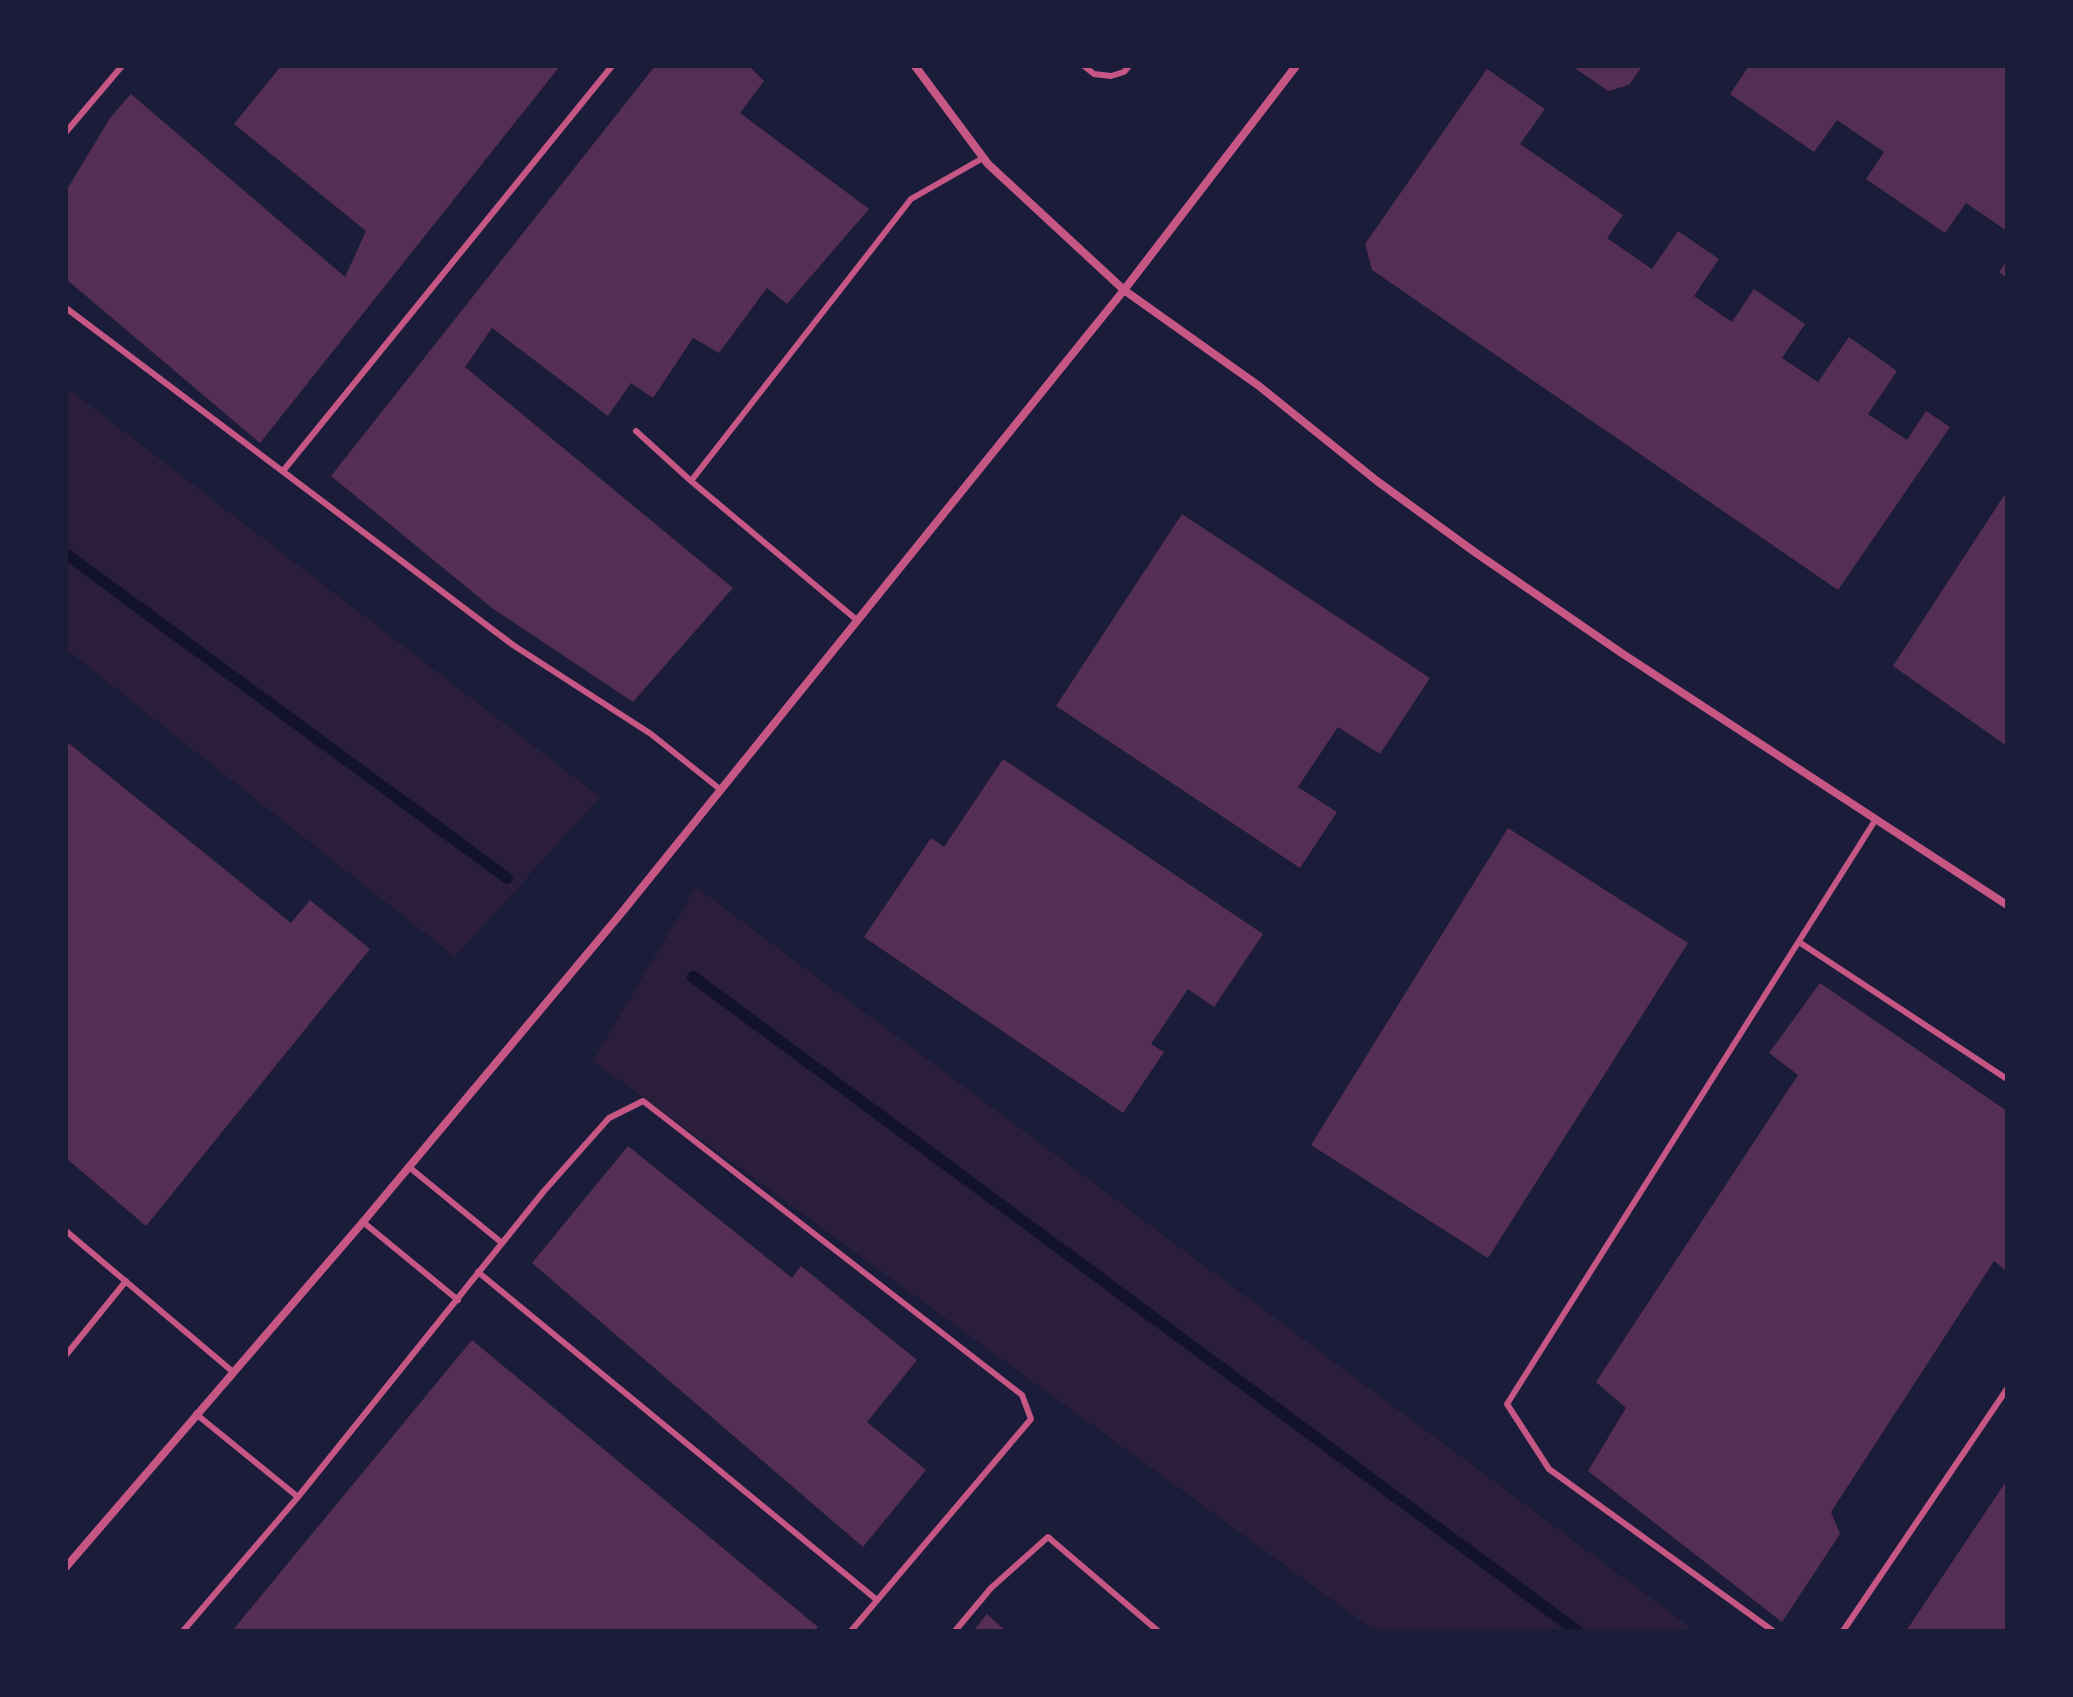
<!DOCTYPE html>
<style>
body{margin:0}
#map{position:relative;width:2073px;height:1697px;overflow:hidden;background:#1b1b3a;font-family:"Sofia Sans Condensed",sans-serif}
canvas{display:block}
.frame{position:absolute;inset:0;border:68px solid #1b1b3a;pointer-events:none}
</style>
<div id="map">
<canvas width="2073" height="1697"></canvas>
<div class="frame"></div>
</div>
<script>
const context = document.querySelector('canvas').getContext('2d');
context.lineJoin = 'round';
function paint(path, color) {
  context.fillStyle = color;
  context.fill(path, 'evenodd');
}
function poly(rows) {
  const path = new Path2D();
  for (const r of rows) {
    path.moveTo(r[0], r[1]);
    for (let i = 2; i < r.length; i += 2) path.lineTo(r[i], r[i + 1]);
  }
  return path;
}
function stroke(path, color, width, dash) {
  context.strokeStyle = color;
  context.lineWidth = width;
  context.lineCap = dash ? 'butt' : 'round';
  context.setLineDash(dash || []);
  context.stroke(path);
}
const green = poly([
 [66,387,600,797,455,957,66,649],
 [696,887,1695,1631,1375,1631,593,1061]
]);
const stream = poly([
 [66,554,507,878],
 [693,977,1577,1631]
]);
const building = poly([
 [281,66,560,66,260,443,66,279,66,191,110,118,131,94,345,277,366,231,234,124],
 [655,66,749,66,764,81,740,113,869,209,787,304,767,288,719,353,693,338,653,398,631,383,608,416,492,328,465,367,733,588,633,702,492,608,331,476],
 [1572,66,1642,66,1629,85,1608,91],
 [1749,66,2007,66,2007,231,1966,203,1945,233,1866,179,1884,152,1837,120,1814,152,1730,94],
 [1487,69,1545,109,1520,144,1623,215,1607,238,1652,269,1678,231,1719,259,1694,296,1732,322,1754,289,1805,324,1782,358,1818,382,1849,337,1897,371,1868,414,1907,440,1926,411,1950,427,1838,590,1372,270,1365,244],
 [2007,261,2007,278,1999,272],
 [2007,491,2007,746,1893,666],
 [1182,514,1430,678,1380,754,1338,727,1298,787,1337,812,1300,868,1056,706],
 [66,741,291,923,310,900,370,949,146,1226,66,1158],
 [1003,759,1263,934,1214,1007,1188,989,1151,1044,1164,1052,1123,1113,864,937,931,838,944,847],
 [1508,828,1688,943,1488,1258,1311,1145],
 [1820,983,2007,1111,2007,1271,1994,1261,1831,1512,1840,1534,1782,1622,1588,1471,1626,1408,1596,1382,1798,1075,1769,1053],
 [628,1146,792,1278,801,1266,917,1360,867,1422,926,1470,863,1547,532,1263],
 [472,1340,818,1627,815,1631,232,1631],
 [2007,1480,2007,1631,1906,1631],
 [987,1614,1006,1631,973,1631]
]);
const service = poly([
 [1084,66,1094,74,1111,76,1124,72,1129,66],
 [66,132,122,66],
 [66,308,513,645,651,734,721,790],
 [636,431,691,481,911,199,983,158],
 [283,471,612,66],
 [691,481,858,621],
 [1799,942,2007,1079],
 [409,1167,502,1243],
 [363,1222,458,1300],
 [66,1231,232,1371],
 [478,1272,877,1600],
 [66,1355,126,1281],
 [196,1414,298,1497],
 [183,1631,298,1497,544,1191,609,1118,643,1101,1022,1395,1031,1419,851,1631],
 [955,1631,991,1588,1048,1537,1158,1631],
 [1773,1631,1549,1469,1507,1404,1876,819],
 [1843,1631,2007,1389]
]);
const minor = poly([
 [915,66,988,164,1124,290,1259,386,1377,481,1476,553,1623,654,2007,905],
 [66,1567,363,1222,623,911,1124,290,1296,66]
]);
paint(green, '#2a1e3b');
stroke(stream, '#12122b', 12);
paint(building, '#542f53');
stroke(service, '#c65784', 6);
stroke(minor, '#c65784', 8);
</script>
